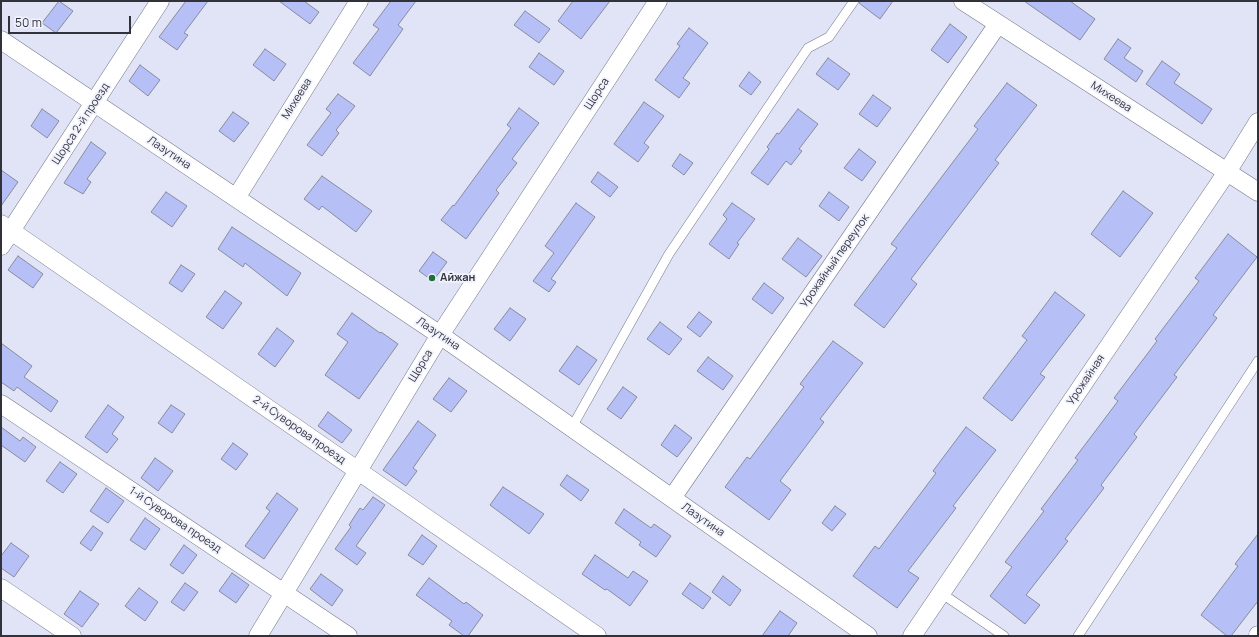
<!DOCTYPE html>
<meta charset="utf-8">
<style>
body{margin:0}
#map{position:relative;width:1259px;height:637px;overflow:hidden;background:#e1e4f7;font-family:Manrope,sans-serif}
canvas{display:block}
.frame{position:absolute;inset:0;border:2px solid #32333a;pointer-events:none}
.scale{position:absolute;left:8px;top:16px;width:123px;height:18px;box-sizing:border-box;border:2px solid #32333a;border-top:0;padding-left:5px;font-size:12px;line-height:14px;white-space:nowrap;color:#32333a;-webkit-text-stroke:3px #f0f2fe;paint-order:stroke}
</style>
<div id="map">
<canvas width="1259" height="637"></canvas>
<div class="frame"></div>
<div class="scale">50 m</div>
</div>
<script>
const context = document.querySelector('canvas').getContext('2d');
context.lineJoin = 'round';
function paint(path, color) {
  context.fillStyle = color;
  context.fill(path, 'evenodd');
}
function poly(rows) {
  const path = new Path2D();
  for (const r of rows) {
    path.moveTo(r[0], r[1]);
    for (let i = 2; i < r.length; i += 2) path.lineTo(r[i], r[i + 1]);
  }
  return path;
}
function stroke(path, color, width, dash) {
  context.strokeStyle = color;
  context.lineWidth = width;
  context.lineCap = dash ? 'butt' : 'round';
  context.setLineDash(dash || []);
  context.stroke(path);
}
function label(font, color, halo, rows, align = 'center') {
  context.font = font + ' Manrope,sans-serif';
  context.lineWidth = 3.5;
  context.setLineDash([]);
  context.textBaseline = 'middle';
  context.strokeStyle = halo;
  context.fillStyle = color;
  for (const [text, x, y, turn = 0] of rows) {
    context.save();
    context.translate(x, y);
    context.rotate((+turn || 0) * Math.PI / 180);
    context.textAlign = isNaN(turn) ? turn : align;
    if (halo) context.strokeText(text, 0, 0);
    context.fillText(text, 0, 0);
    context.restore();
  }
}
const building = poly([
 [59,1,73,11,56,33,42,23,59,1],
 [186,1,208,1,184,33,188,35,177,50,159,37,186,1],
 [279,1,304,1,319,12,310,24,279,1],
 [391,1,416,1,398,25,403,29,370,76,353,63,379,29,373,25,391,1],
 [573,1,610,1,581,39,558,21,573,1],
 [860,1,893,1,880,19,859,3,860,1],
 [1024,1,1070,1,1095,19,1080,40,1024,1],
 [525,11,550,29,539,43,514,25,525,11],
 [950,24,967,37,948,63,931,50,950,24],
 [689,28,708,43,683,78,690,83,679,98,655,80,680,46,677,44,689,28],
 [1118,39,1131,48,1124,58,1143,71,1136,82,1104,59,1118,39],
 [265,49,286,64,274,81,253,65,265,49],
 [539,53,564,71,554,85,529,67,539,53],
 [828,58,850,74,838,90,816,74,828,58],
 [1162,61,1180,74,1174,83,1212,109,1202,124,1146,84,1162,61],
 [140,65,160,80,148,96,129,81,140,65],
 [749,72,761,82,751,95,739,86,749,72],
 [1007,83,1037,105,995,160,999,163,911,279,917,284,884,328,854,305,897,248,891,244,978,129,974,126,1007,83],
 [338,94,355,106,336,130,339,133,322,156,307,145,331,113,326,109,338,94],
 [873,95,891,108,877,127,859,114,873,95],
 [644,102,664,116,644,143,649,147,638,162,614,144,644,102],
 [519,108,539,123,512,159,517,163,496,190,499,193,466,239,441,220,453,205,454,206,511,128,507,125,519,108],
 [42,109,59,121,47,138,31,126,42,109],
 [798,109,818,124,799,149,802,151,791,165,786,161,768,185,751,173,769,149,767,147,777,133,779,134,798,109],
 [233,112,249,123,234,142,219,131,233,112],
 [91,142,106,153,87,179,91,182,83,194,64,183,91,142],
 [859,149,876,162,862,181,844,168,859,149],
 [680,154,693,163,684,175,672,166,680,154],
 [1,170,18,182,1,206,1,170],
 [598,172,618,187,610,197,591,182,598,172],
 [322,176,372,211,356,232,322,206,319,210,304,199,322,176],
 [1123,191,1153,213,1120,257,1091,234,1123,191],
 [166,192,187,206,172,227,151,212,166,192],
 [829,192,849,207,839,221,819,206,829,192],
 [576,203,595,217,551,279,556,282,549,292,533,281,554,253,545,246,576,203],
 [732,203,755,219,737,243,739,244,729,259,709,244,727,219,723,215,732,203],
 [232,227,301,273,287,296,245,263,243,267,218,249,232,227],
 [1228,234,1257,257,1213,315,1217,318,1174,375,1177,377,1134,434,1137,437,1101,485,1104,488,1065,539,1068,541,1026,595,1040,605,1025,624,990,596,1012,567,1005,562,1044,511,1041,509,1078,460,1075,458,1118,401,1114,398,1157,341,1155,339,1199,281,1195,278,1228,234],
 [798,238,822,256,806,277,782,259,798,238],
 [433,252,447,262,433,281,419,271,433,252],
 [18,256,43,274,33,288,8,270,18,256],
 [181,265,195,274,182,292,169,283,181,265],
 [764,283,784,298,772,314,752,299,764,283],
 [225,291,242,303,223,329,206,317,225,291],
 [1055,292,1085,315,1040,374,1045,377,1012,421,983,398,1027,340,1022,336,1055,292],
 [510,308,526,319,510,341,494,329,510,308],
 [699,312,712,322,700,337,687,327,699,312],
 [352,313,380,333,381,332,398,344,359,399,325,375,348,342,337,334,352,313],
 [660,322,682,339,669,355,647,339,660,322],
 [277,328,294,341,275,367,258,354,277,328],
 [833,341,863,363,820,419,824,422,780,481,791,490,769,520,725,487,747,457,750,459,804,387,800,384,833,341],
 [1,343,32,366,24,377,58,401,51,412,17,387,14,391,1,382,1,343],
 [577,346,597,360,579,385,559,371,577,346],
 [708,357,733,376,723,390,697,371,708,357],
 [449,378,467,391,451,412,433,399,449,378],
 [623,387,637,397,621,419,607,409,623,387],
 [108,405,124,417,112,434,118,439,107,453,85,437,108,405],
 [171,405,185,414,172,433,158,423,171,405],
 [328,412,352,430,342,443,318,426,328,412],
 [418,421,436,435,413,468,417,471,406,486,383,470,418,421],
 [675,425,692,438,677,457,661,445,675,425],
 [1,427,20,441,23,437,36,447,25,462,1,445,1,427],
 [966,427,996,450,953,506,956,508,908,571,919,578,897,608,853,576,875,546,879,549,936,473,933,471,966,427],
 [233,443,248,454,236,470,221,459,233,443],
 [155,458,173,471,158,491,141,478,155,458],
 [60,462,77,474,63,493,46,481,60,462],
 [567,475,589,490,581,501,560,485,567,475],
 [503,487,544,514,529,534,490,505,503,487],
 [106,488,124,501,108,523,90,511,106,488],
 [277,493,298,509,264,559,245,546,270,511,266,508,277,493],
 [373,497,385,505,356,546,366,553,357,565,335,549,351,527,349,525,360,508,363,510,373,497],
 [835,506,846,514,832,531,822,523,835,506],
 [624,509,651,528,654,524,671,536,656,557,639,545,641,542,615,523,624,509],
 [145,518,160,529,145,550,130,540,145,518],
 [93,526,103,533,91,551,80,543,93,526],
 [1258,534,1258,601,1231,636,1227,636,1201,615,1238,566,1235,564,1258,534],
 [422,535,437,546,423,565,408,555,422,535],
 [11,543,29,556,14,577,1,568,1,556,11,543],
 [184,545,197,555,183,574,170,565,184,545],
 [595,555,628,578,633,571,648,581,630,606,607,589,605,590,582,574,595,555],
 [232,573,249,585,236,603,219,591,232,573],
 [321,574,343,590,332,606,310,589,321,574],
 [723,576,741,590,730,606,712,592,723,576],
 [429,578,464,604,466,602,483,615,468,636,464,636,449,625,452,621,416,595,429,578],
 [185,583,198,592,184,611,171,602,185,583],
 [690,583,711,598,703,609,682,594,690,583],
 [139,588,158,602,145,621,125,606,139,588],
 [80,591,99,604,82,627,64,614,80,591],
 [780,611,797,623,788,636,762,636,780,611]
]);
const lane = poly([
 [572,427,669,254,808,48,829,37,854,1],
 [941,593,1004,636],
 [1078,636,1258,361]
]);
const street = poly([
 [963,1,1258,192],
 [1,40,440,335,868,636],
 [236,198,359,1],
 [1,224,597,636],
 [1,246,160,1],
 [1,404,348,636],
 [672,498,998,24],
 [1,588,72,636],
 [258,636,440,335,658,1],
 [912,636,1227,172,1258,122],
 [1258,636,1258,635]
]);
const markers = [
 [432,278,4,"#216d3c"]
];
const streetNames = [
 ["Щорса",597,94,-57],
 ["Михеева",1111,97,33],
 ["Михеева",297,99,-58],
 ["Щорса 2-й проезд",81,124,-57],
 ["Лазутина",169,153,34],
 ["Урожайный переулок",835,261,-55],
 ["Лазутина",438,334,34],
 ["Щорса",421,366,-59],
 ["Урожайная",1086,380,-56],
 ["2-й Суворова проезд",299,430,35],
 ["1-й Суворова проезд",175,520,34],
 ["Лазутина",703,520,35]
];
const poiNames = [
 ["Айжан",440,278]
];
paint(building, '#b6c0f7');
stroke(building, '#878b9c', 1);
stroke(lane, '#76798a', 10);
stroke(street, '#76798a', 19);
stroke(lane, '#fff', 9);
stroke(street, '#fff', 18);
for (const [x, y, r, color] of markers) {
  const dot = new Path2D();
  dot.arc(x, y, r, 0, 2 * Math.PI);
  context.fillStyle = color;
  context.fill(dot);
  stroke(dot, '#f0f2fe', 1.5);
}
label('11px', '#32333a', '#f0f2fe', streetNames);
label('bold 11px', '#32333a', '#f0f2fe', poiNames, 'left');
</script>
